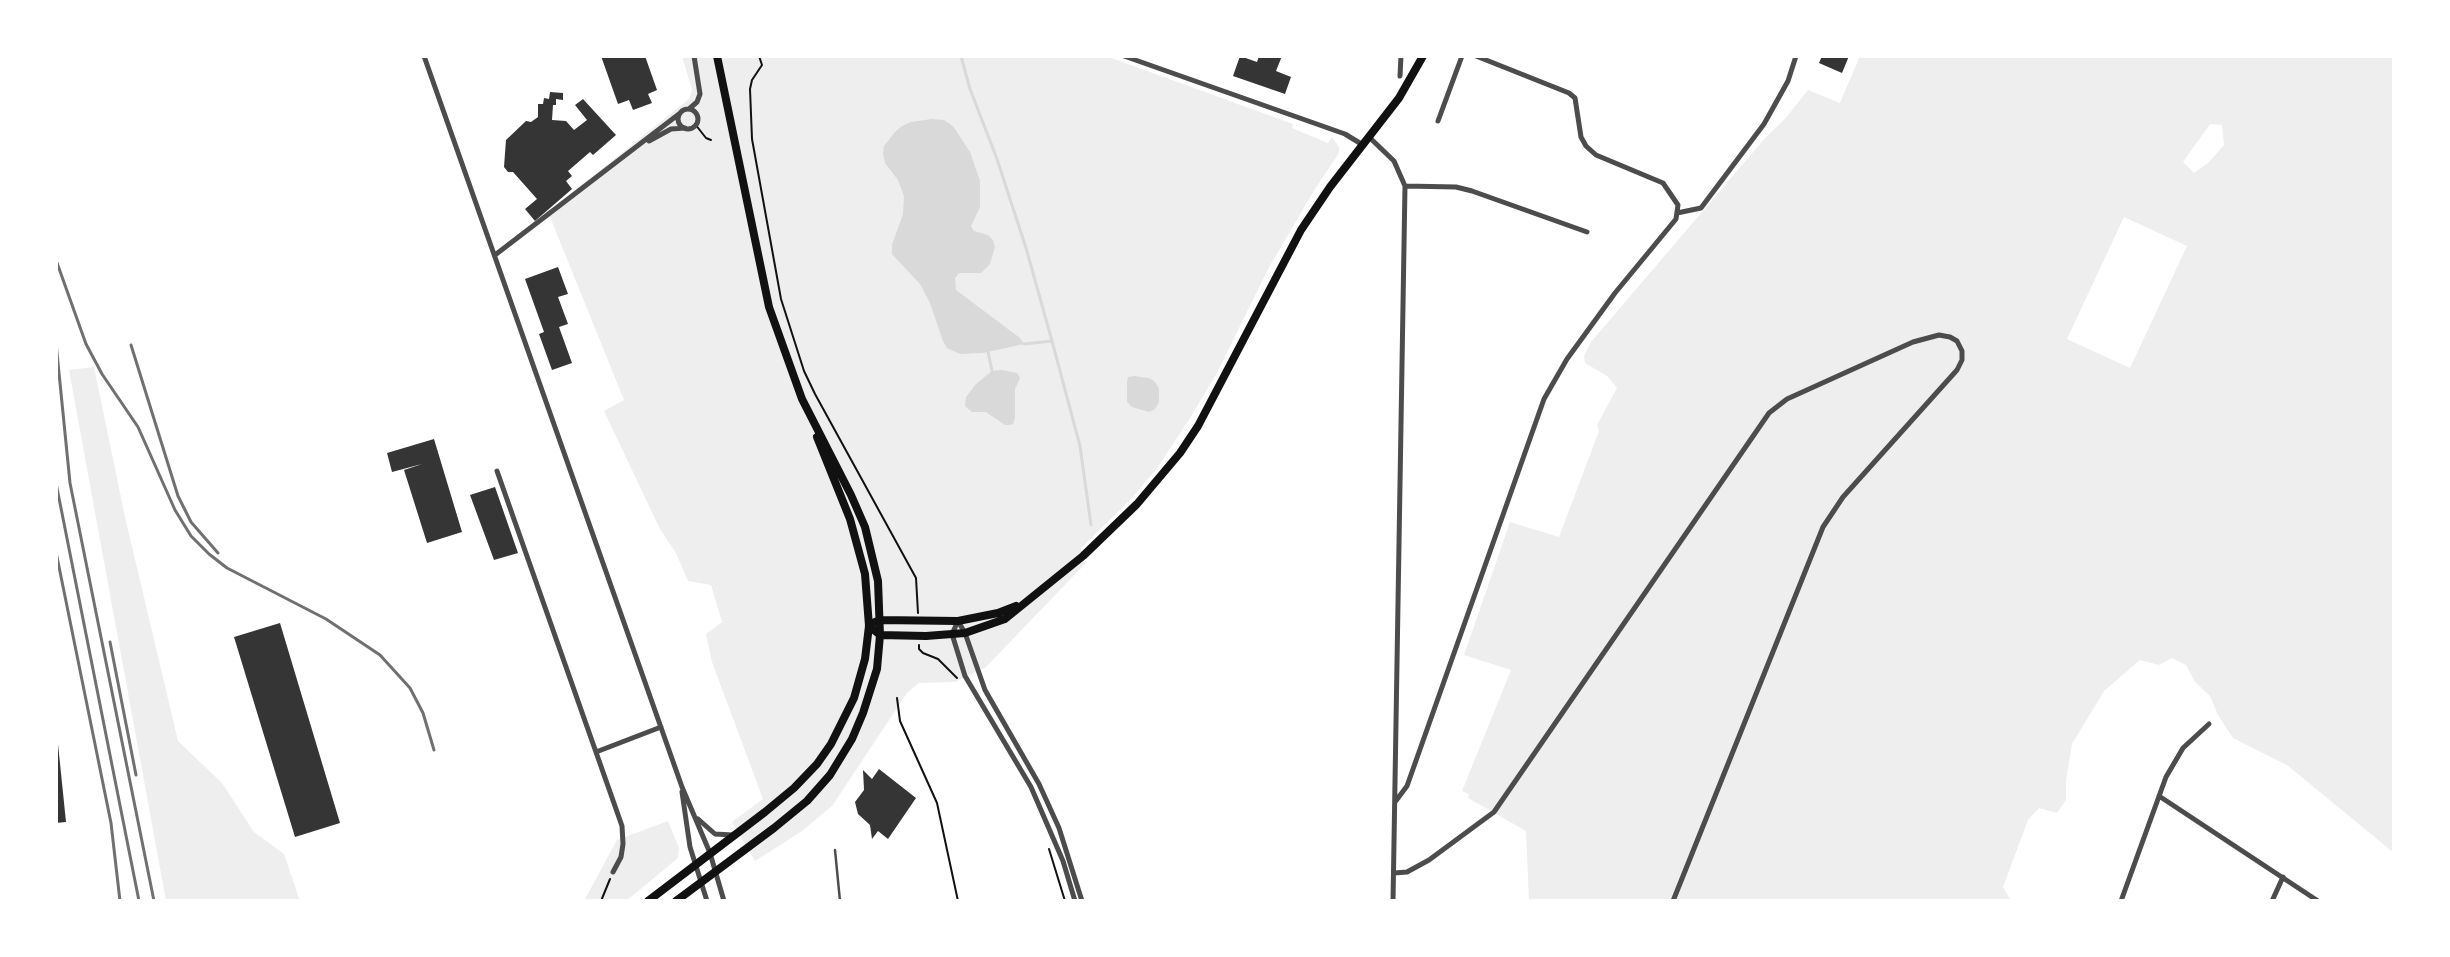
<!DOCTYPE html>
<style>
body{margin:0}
#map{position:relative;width:2450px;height:957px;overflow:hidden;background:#fff;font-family:"Space Grotesk",sans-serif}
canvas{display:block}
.frame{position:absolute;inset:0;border:58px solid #fff;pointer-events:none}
</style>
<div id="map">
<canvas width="2450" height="957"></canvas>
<div class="frame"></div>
</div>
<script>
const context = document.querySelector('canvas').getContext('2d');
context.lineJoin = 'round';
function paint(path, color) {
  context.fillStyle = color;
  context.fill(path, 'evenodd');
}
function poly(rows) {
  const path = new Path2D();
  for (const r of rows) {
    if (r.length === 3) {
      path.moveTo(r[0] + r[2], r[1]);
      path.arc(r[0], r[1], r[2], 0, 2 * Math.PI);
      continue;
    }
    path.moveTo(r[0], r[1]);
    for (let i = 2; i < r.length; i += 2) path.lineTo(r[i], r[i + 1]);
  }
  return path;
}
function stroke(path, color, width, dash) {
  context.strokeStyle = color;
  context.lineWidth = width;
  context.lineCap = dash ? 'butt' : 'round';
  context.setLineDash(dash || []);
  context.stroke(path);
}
const green = poly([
 [682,56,1106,56,1293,124,1292,128,1328,143,1332,137,1339,147,1339,153,1315,189,1268,269,1217,373,1190,418,1158,467,1130,500,1081,548,1085,564,986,667,955,682,919,683,907,693,832,806,802,831,755,861,732,822,763,799,712,662,706,634,722,622,711,585,688,581,676,553,660,529,604,411,624,400,548,212,689,99,692,90],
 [1860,56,2394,56,2394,853,2287,765,2233,738,2218,715,2210,696,2195,682,2186,665,2172,658,2159,665,2140,660,2104,691,2072,744,2066,781,2066,800,2057,813,2039,808,2028,820,2003,887,2011,901,1529,901,1526,831,1468,798,1469,794,1462,791,1511,670,1464,655,1510,522,1559,537,1599,431,1597,425,1617,388,1607,376,1585,363,1584,356,1591,342,1766,137,1785,119,1808,90,1840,103],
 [2210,124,2222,125,2224,145,2209,162,2194,173,2183,162],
 [2124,217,2187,246,2130,368,2067,339],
 [94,367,125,517,178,741,222,783,254,832,284,854,300,901,166,901,69,370],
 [668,821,679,848,678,858,626,901,584,901,617,840]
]);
const water = poly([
 [932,119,944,120,953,126,970,152,980,181,980,207,971,226,974,231,988,235,993,240,995,247,990,264,981,273,959,273,955,278,956,290,1020,338,1024,344,983,353,960,354,947,348,943,341,930,303,920,284,892,254,892,245,903,214,904,196,898,180,885,163,883,153,884,146,895,132,902,126,911,122],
 [1002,370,1017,373,1020,378,1015,389,1015,418,1013,424,1009,425,1005,425,986,412,972,412,965,406,966,397,976,384,992,371],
 [1134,376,1149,378,1154,381,1159,388,1159,402,1155,409,1149,412,1132,407,1127,402,1127,382,1128,377]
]);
const stream = poly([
 [961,56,970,89,997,159,1026,248,1052,341,1080,446,1091,525],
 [1024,344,1052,341],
 [988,352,992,371]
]);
const building = poly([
 [601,56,645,56,657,90,648,94,652,103,633,110,629,100,618,104],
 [1240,56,1257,62,1259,56,1282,56,1276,71,1291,77,1285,94,1233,76],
 [1822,56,1849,56,1842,73,1819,63],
 [550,92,563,93,563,100,556,99,556,105,553,105,552,120,566,121,574,130,587,120,575,105,583,99,616,135,593,155,590,152,568,171,572,176,566,181,572,189,535,221,525,209,537,199,513,172,508,172,504,167,506,140,526,121,531,122,538,117,538,104,543,104,544,98,549,99],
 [558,267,568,294,558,297,568,324,559,327,572,363,552,370,539,334,544,332,525,279],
 [434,439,462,532,427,543,404,470,422,464,392,472,387,453],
 [495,487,518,553,494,560,470,495],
 [280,623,340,823,295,837,234,637],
 [58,744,66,822,56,823,56,745],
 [879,769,916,798,888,839,878,831,872,839,870,825,858,814,855,802,864,790,863,770,872,779]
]);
const path = poly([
 [759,56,762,65,752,80,750,89,752,139,781,299,804,371,815,394,916,578,918,613],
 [695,124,706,138,711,140],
 [919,645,919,649,923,653,938,659,957,678],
 [897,698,900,721,937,803,958,901],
 [1049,849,1065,901],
 [601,901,610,879]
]);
const service = poly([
 [835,850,840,901]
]);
const minor = poly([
 [424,56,682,787,710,853,724,901],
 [1124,56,1345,134,1363,145],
 [1400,76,1401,56],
 [689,109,697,102,700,94,694,56],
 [688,119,10],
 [1438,121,1462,56],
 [1369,137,1394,161,1405,186,1393,901],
 [649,141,671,129,685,128],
 [1405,186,1456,187,1472,191,1587,232],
 [1677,213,1701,208,1764,124,1788,81,1796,56],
 [495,255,679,114],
 [497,471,622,826,623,844,621,857,613,872],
 [596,752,661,727],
 [682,792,690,847,707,901],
 [2159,796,2318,901],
 [1395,802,1407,786,1544,399,1567,359,1615,293,1676,219,1678,205,1663,183,1596,155,1586,146,1581,137,1575,98,1569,93,1476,56],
 [698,819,715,834,733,835],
 [1394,873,1407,872,1429,860,1494,812,1769,413,1787,399,1913,342,1939,335,1950,337,1957,341,1962,351,1962,360,1957,370,1843,497,1823,527,1673,901],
 [1075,901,1063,861,1031,787,965,676,952,634,958,621,965,633,985,690,1039,784,1059,828,1082,901],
 [2121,901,2166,777,2183,748,2209,724],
 [2272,901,2283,877]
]);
const secondary = poly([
 [875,622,880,620,958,621,998,613,1016,606],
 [869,626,880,635,926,636,965,633,1005,619,1083,556,1137,504,1180,453,1198,426,1301,230,1330,187,1399,98,1423,56],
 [648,901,765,812,794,788,817,764,831,744,854,698,865,659,869,626,865,574,850,519,817,437],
 [676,901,774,828,807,801,830,775,852,739,863,713,877,669,880,635,878,581,865,527,851,495,802,399,769,307,717,56]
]);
const rail = poly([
 [56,260,86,344,102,374,138,427,175,510,191,536,209,554,227,568,326,619,380,655,410,688,423,713,434,750],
 [56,343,70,483,154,901],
 [131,345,178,496,191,522,218,553],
 [56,483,139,901],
 [56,552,111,823,120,901],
 [110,642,136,775]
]);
paint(green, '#eee');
paint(water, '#d9d9d9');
stroke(stream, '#d9d9d9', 3);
paint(building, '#353535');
stroke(path, '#111', 2);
stroke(service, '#4c4c4c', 2.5);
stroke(minor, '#4c4c4c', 5);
stroke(secondary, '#111', 8);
stroke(rail, '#707070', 3);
</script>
